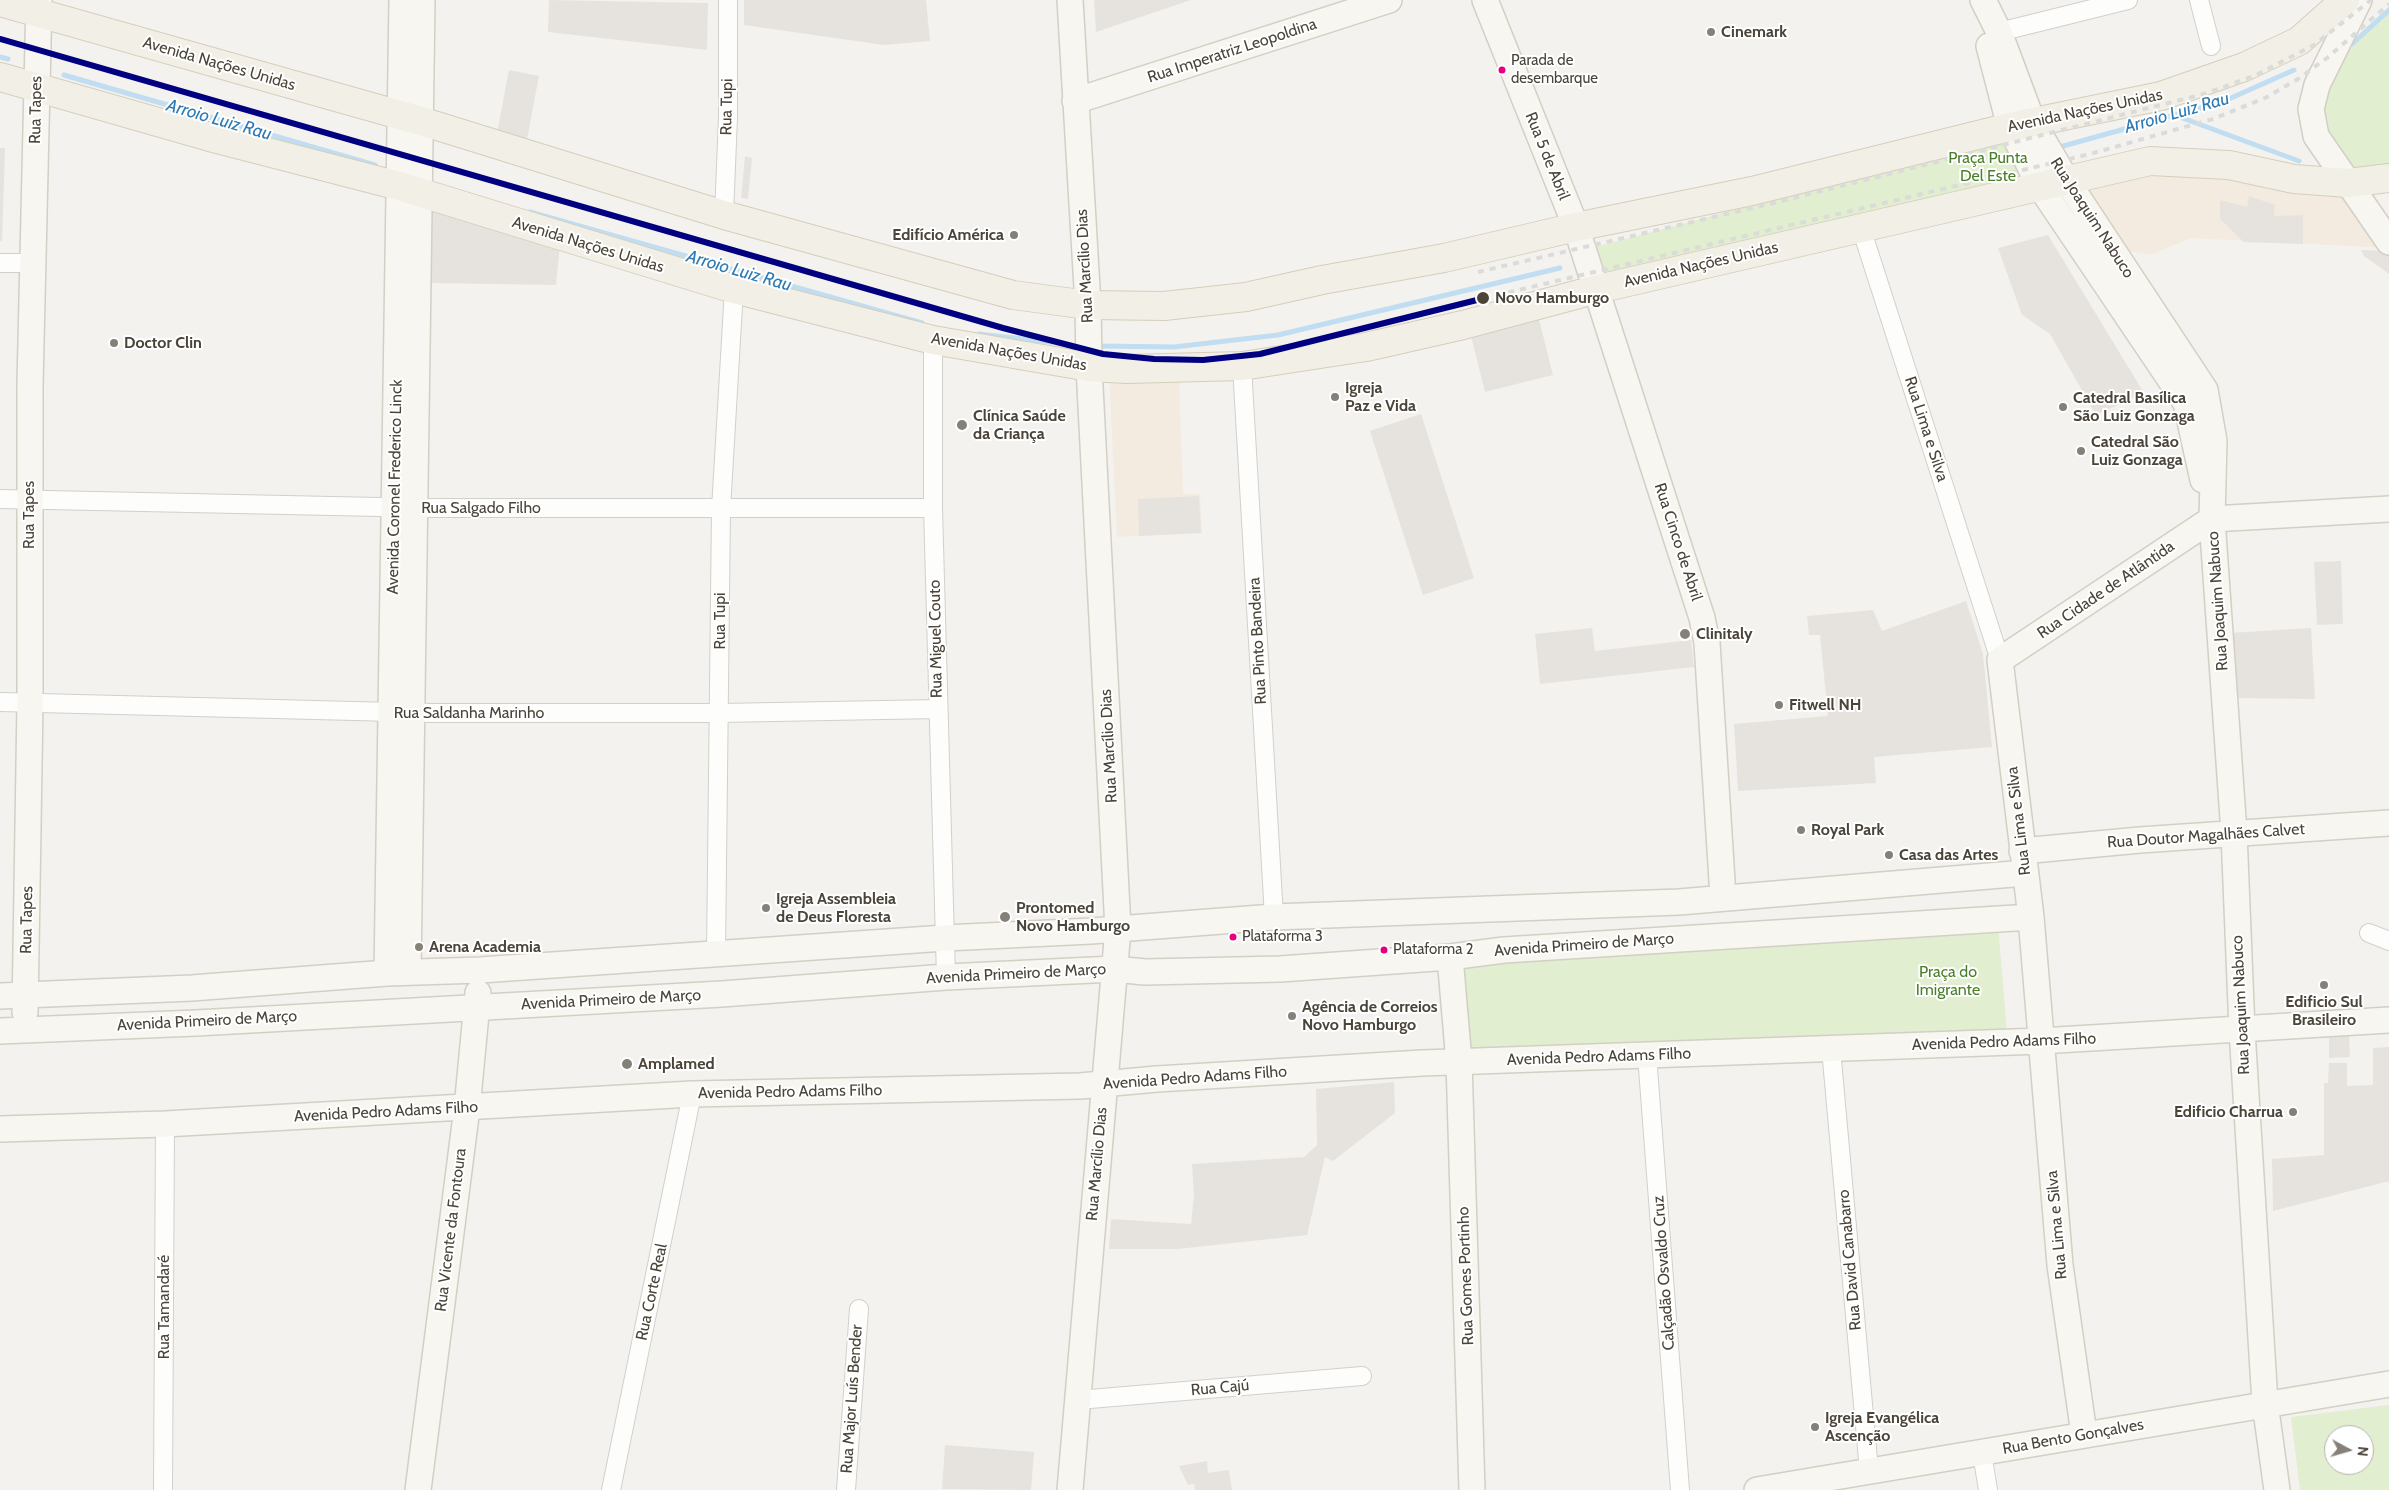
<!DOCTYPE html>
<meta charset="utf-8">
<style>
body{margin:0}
#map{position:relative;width:2389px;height:1490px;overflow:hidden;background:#f4f2ee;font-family:Cabin,sans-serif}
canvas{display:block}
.north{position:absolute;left:2324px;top:1425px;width:50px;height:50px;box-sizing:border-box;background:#fff;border:1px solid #b7b4b0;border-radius:50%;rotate:96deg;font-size:14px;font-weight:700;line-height:20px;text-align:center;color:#4b4439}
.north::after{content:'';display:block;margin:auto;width:18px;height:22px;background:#868178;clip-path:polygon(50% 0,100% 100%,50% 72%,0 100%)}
</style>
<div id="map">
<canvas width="2389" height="1490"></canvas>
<div class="north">N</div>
</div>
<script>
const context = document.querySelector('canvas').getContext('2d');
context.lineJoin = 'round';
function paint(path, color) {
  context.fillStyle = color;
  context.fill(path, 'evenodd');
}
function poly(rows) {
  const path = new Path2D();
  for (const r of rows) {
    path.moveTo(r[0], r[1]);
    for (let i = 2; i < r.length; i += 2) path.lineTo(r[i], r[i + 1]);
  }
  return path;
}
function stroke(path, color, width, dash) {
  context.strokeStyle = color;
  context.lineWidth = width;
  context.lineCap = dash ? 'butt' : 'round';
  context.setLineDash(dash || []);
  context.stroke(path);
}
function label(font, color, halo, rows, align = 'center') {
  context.font = font + ' Cabin,sans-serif';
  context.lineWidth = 4;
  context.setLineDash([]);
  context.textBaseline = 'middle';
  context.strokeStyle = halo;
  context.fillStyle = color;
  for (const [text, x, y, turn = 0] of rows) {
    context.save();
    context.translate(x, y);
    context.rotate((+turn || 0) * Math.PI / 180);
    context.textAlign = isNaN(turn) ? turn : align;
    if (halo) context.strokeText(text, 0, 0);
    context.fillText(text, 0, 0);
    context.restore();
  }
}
const commercial = poly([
 [2121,168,2348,183,2389,248,2191,238,2150,255,2110,248,2070,186],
 [1179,371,1183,494,1200,494,1202,533,1117,537,1109,374]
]);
const green = poly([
 [2389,10,2389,178,2348,183,2331,159,2317,85,2332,54,2352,44],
 [2001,139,2025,183,1596,280,1584,250],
 [1998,925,2007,1033,1464,1057,1458,967,1505,955],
 [2389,1405,2389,1490,2300,1490,2291,1417],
 [2334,1435,2364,1435,2364,1465,2334,1465]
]);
const parking = poly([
 [549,0,708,3,707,50,548,32],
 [744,0,926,0,930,41,884,45,744,25],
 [1094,0,1191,0,1096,32],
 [509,70,539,76,527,139,497,133],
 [0,148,5,148,2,241,0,241],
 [745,156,752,158,748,199,741,198],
 [2249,196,2275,205,2274,216,2303,215,2303,244,2244,242,2220,219,2220,200,2247,207],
 [431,207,560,244,556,285,429,283],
 [2048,235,2144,393,2096,415,2050,334,2022,315,1998,248],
 [2361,250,2385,251,2389,255,2389,274,2364,256],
 [1539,319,1553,375,1485,392,1471,336],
 [1421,414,1474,578,1423,595,1370,431],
 [1199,496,1201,533,1139,536,1138,499],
 [2341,561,2343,624,2317,625,2314,562],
 [1966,601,1983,654,1992,747,1874,757,1876,783,1738,791,1734,724,1828,716,1820,635,1809,635,1807,616,1873,610,1882,631],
 [1592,628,1595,651,1691,640,1694,667,1540,684,1535,634],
 [2311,628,2315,699,2235,698,2230,633],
 [2349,1035,2350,1057,2329,1058,2329,1036],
 [2389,1047,2389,1181,2273,1211,2272,1159,2324,1155,2324,1083,2328,1083,2329,1063,2347,1063,2347,1086,2373,1085,2373,1048],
 [1394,1082,1395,1113,1333,1161,1325,1157,1307,1235,1178,1249,1109,1249,1111,1219,1191,1224,1194,1195,1192,1164,1304,1157,1317,1145,1316,1089],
 [945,1445,1034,1452,1031,1490,942,1489],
 [1207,1461,1208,1473,1229,1470,1232,1490,1195,1490,1194,1484,1188,1485,1179,1466]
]);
const stream = poly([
 [2352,44,2389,10],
 [0,57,8,59],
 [64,75,375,165],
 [2177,116,2299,161],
 [2056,148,2222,102,2294,70],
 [530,212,922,323],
 [979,334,1058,343],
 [1099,346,1174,347,1278,335,1560,268]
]);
const street = poly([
 [2199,0,2211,46],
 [1999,32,2128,0],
 [724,215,728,117,728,0],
 [1861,228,2000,660],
 [0,263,33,263],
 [933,340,933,508,946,977],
 [1242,366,1274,917],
 [0,499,427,508,933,508],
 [0,702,433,713,720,713,938,709],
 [2369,933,2389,941],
 [716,954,721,509,734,289],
 [1831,1049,1869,1471],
 [1647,1055,1680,1490],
 [1078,1400,1362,1376],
 [1982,1453,1988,1490],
 [163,1490,165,1124],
 [611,1490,692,1094],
 [846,1490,859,1309]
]);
const secondary = poly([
 [1485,0,1576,227,1702,618,1707,643,1723,897],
 [1983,0,1999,32,2033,123,2067,181,2205,390,2214,441,2212,519,2234,833,2242,1030,2265,1403,2277,1490],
 [2359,0,2317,85,2311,109,2316,136,2389,242],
 [1989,46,2010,127,2041,188,2186,403,2203,480],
 [1075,101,1389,0],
 [2212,519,2389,509],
 [2022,851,2140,840,2389,823],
 [1450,957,1459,1062,1472,1490],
 [408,972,422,0],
 [387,973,402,0],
 [0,996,192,988,387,973,480,970,945,938,1091,931,1274,917,1679,902,2025,873],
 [25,1012,30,703,30,385,39,0],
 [0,1031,196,1023,722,994,946,977,1114,969,1145,972,1280,969,1450,957,1504,950,2031,917],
 [0,1129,165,1124,692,1094,1080,1086,1157,1079,1422,1063,2041,1041,2389,1020],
 [2084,1434,2060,1265,2031,917,2000,660,2212,519],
 [418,1490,467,1108,478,993],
 [1070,1490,1118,929,1089,367,1088,305,1070,0],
 [1757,1490,2389,1384]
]);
const primary = poly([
 [0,2,421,121,724,215,1013,295,1088,305,1164,306,1246,297,1322,280,1444,258,1576,227,1752,191,2010,127,2161,96,2244,67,2299,41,2345,0],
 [0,77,217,139,399,186,734,289,933,340,1089,367,1127,369,1242,366,1366,347,1463,325,1598,289,2150,161,2229,165,2294,179,2348,183,2389,178]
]);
const rail = poly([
 [1478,272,1786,200,2204,94,2254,76,2314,45,2371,0],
 [1485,298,2090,154,2213,119,2265,98,2298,79,2327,58,2389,4]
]);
const metro1 = poly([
 [0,39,1003,328,1103,354,1154,359,1203,360,1260,354,1485,298]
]);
const markers = [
 [1711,32,5,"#868178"],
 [1502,70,4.5,"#e5007d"],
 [1014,235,5,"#868178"],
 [1483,298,7,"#4b4439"],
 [114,343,5,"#868178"],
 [1335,397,5,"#868178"],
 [2063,407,5,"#868178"],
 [962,425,6,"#868178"],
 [2081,451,5,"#868178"],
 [1685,634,6,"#868178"],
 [1779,705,5,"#868178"],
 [1801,830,5,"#868178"],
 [1889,855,5,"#868178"],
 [766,908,5,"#868178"],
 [1005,917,6,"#868178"],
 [1233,937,4.5,"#e5007d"],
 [419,947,5,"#868178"],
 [1384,950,4.5,"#e5007d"],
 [2324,985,5,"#868178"],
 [1292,1016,5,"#868178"],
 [627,1064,6,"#868178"],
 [2293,1112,5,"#868178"],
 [1815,1427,5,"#868178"]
];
const busNames = [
 ["Parada de",1511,61],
 ["desembarque",1511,79],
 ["Plataforma 3",1242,937],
 ["Plataforma 2",1393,950]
];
const poiNames = [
 ["Cinemark",1721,32],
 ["Edifício América",1004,235,"right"],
 ["Doctor Clin",124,343],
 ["Igreja",1345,388],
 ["Paz e Vida",1345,406],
 ["Catedral Basílica",2073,398],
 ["São Luiz Gonzaga",2073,416],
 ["Clínica Saúde",973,416],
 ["da Criança",973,434],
 ["Catedral São",2091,442],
 ["Luiz Gonzaga",2091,460],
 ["Clinitaly",1696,634],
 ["Fitwell NH",1789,705],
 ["Royal Park",1811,830],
 ["Casa das Artes",1899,855],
 ["Igreja Assembleia",776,899],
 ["de Deus Floresta",776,917],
 ["Prontomed",1016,908],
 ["Novo Hamburgo",1016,926],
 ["Arena Academia",429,947],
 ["Edificio Sul",2324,1002,"center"],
 ["Brasileiro",2324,1020,"center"],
 ["Agência de Correios",1302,1007],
 ["Novo Hamburgo",1302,1025],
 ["Amplamed",638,1064],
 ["Edificio Charrua",2283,1112,"right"],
 ["Igreja Evangélica",1825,1418],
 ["Ascenção",1825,1436]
];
const streetNames = [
 ["Rua Imperatriz Leopoldina",1232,51,-18],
 ["Avenida Nações Unidas",219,64,16],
 ["Rua Tupi",727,107,-89],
 ["Rua Tapes",36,110,-89],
 ["Avenida Nações Unidas",2085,111,-12],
 ["Rua 5 de Abril",1547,156,68],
 ["Rua Joaquim Nabuco",2092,218,57],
 ["Avenida Nações Unidas",588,245,17],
 ["Avenida Nações Unidas",1701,265,-13],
 ["Rua Marcílio Dias",1085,266,-93],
 ["Avenida Nações Unidas",1009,352,10],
 ["Rua Lima e Silva",1926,429,72],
 ["Avenida Coronel Frederico Linck",395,487,-89],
 ["Rua Salgado Filho",481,508],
 ["Rua Tapes",29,515,-90],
 ["Rua Cinco de Abril",1678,542,72],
 ["Rua Cidade de Atlântida",2106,590,-34],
 ["Rua Joaquim Nabuco",2218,601,-94],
 ["Rua Tupi",720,621,-90],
 ["Rua Miguel Couto",936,639,-91],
 ["Rua Pinto Bandeira",1258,641,-93],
 ["Rua Saldanha Marinho",469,713],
 ["Rua Marcílio Dias",1109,746,-93],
 ["Rua Lima e Silva",2019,821,-97],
 ["Rua Doutor Magalhães Calvet",2206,836,-4],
 ["Rua Tapes",27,920,-89],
 ["Avenida Primeiro de Março",1584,945,-4],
 ["Avenida Primeiro de Março",1016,974,-3],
 ["Avenida Primeiro de Março",611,1000,-3],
 ["Rua Joaquim Nabuco",2241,1005,-93],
 ["Avenida Primeiro de Março",207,1021,-3],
 ["Avenida Pedro Adams Filho",2004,1042,-2],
 ["Avenida Pedro Adams Filho",1599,1057,-2],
 ["Avenida Pedro Adams Filho",1195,1078,-4],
 ["Avenida Pedro Adams Filho",790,1092,-1],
 ["Avenida Pedro Adams Filho",386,1112,-3],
 ["Rua Marcílio Dias",1097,1164,-85],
 ["Rua Lima e Silva",2057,1225,-95],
 ["Rua Vicente da Fontoura",451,1230,-83],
 ["Rua David Canabarro",1850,1260,-95],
 ["Calçadão Osvaldo Cruz",1664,1273,-94],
 ["Rua Gomes Portinho",1466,1276,-92],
 ["Rua Corte Real",652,1292,-78],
 ["Rua Tamandaré",164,1307,-90],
 ["Rua Cajú",1220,1388,-5],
 ["Rua Major Luís Bender",852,1399,-86],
 ["Rua Bento Gonçalves",2073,1437,-10]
];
const parkNames = [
 ["Praça Punta",1988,158],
 ["Del Este",1988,176],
 ["Praça do",1948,972],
 ["Imigrante",1948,990]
];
const stopNames = [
 ["Novo Hamburgo",1495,298]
];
const waterNames = [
 ["Arroio Luiz Rau",2177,113,-16],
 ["Arroio Luiz Rau",219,120,16],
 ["Arroio Luiz Rau",739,271,16]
];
paint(commercial, '#f3ebdf');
paint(green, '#e1eecf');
paint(parking, '#e6e3df');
stroke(stream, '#c0ddf1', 5);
stroke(street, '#d2d0cb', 20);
stroke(secondary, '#d3cfc5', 28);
stroke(primary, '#d6cebb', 30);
stroke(street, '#fdfdfc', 18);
stroke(secondary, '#f7f6f1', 25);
stroke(primary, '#f2efe6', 28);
stroke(rail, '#dbdbda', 4, [6, 6]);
stroke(metro1, '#000080', 6);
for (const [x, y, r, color] of markers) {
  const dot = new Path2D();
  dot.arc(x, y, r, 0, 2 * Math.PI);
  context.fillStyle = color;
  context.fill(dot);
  stroke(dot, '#fff', 2);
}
label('15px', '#4b4439', '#fff', busNames, 'left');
label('bold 16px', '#4b4439', '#fff', poiNames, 'left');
label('16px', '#4b4439', '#fff', streetNames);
label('16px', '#4a7f2a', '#fff', parkNames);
label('bold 16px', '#4b4439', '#fff', stopNames, 'left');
label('italic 18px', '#2e7ab2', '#fff', waterNames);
</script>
